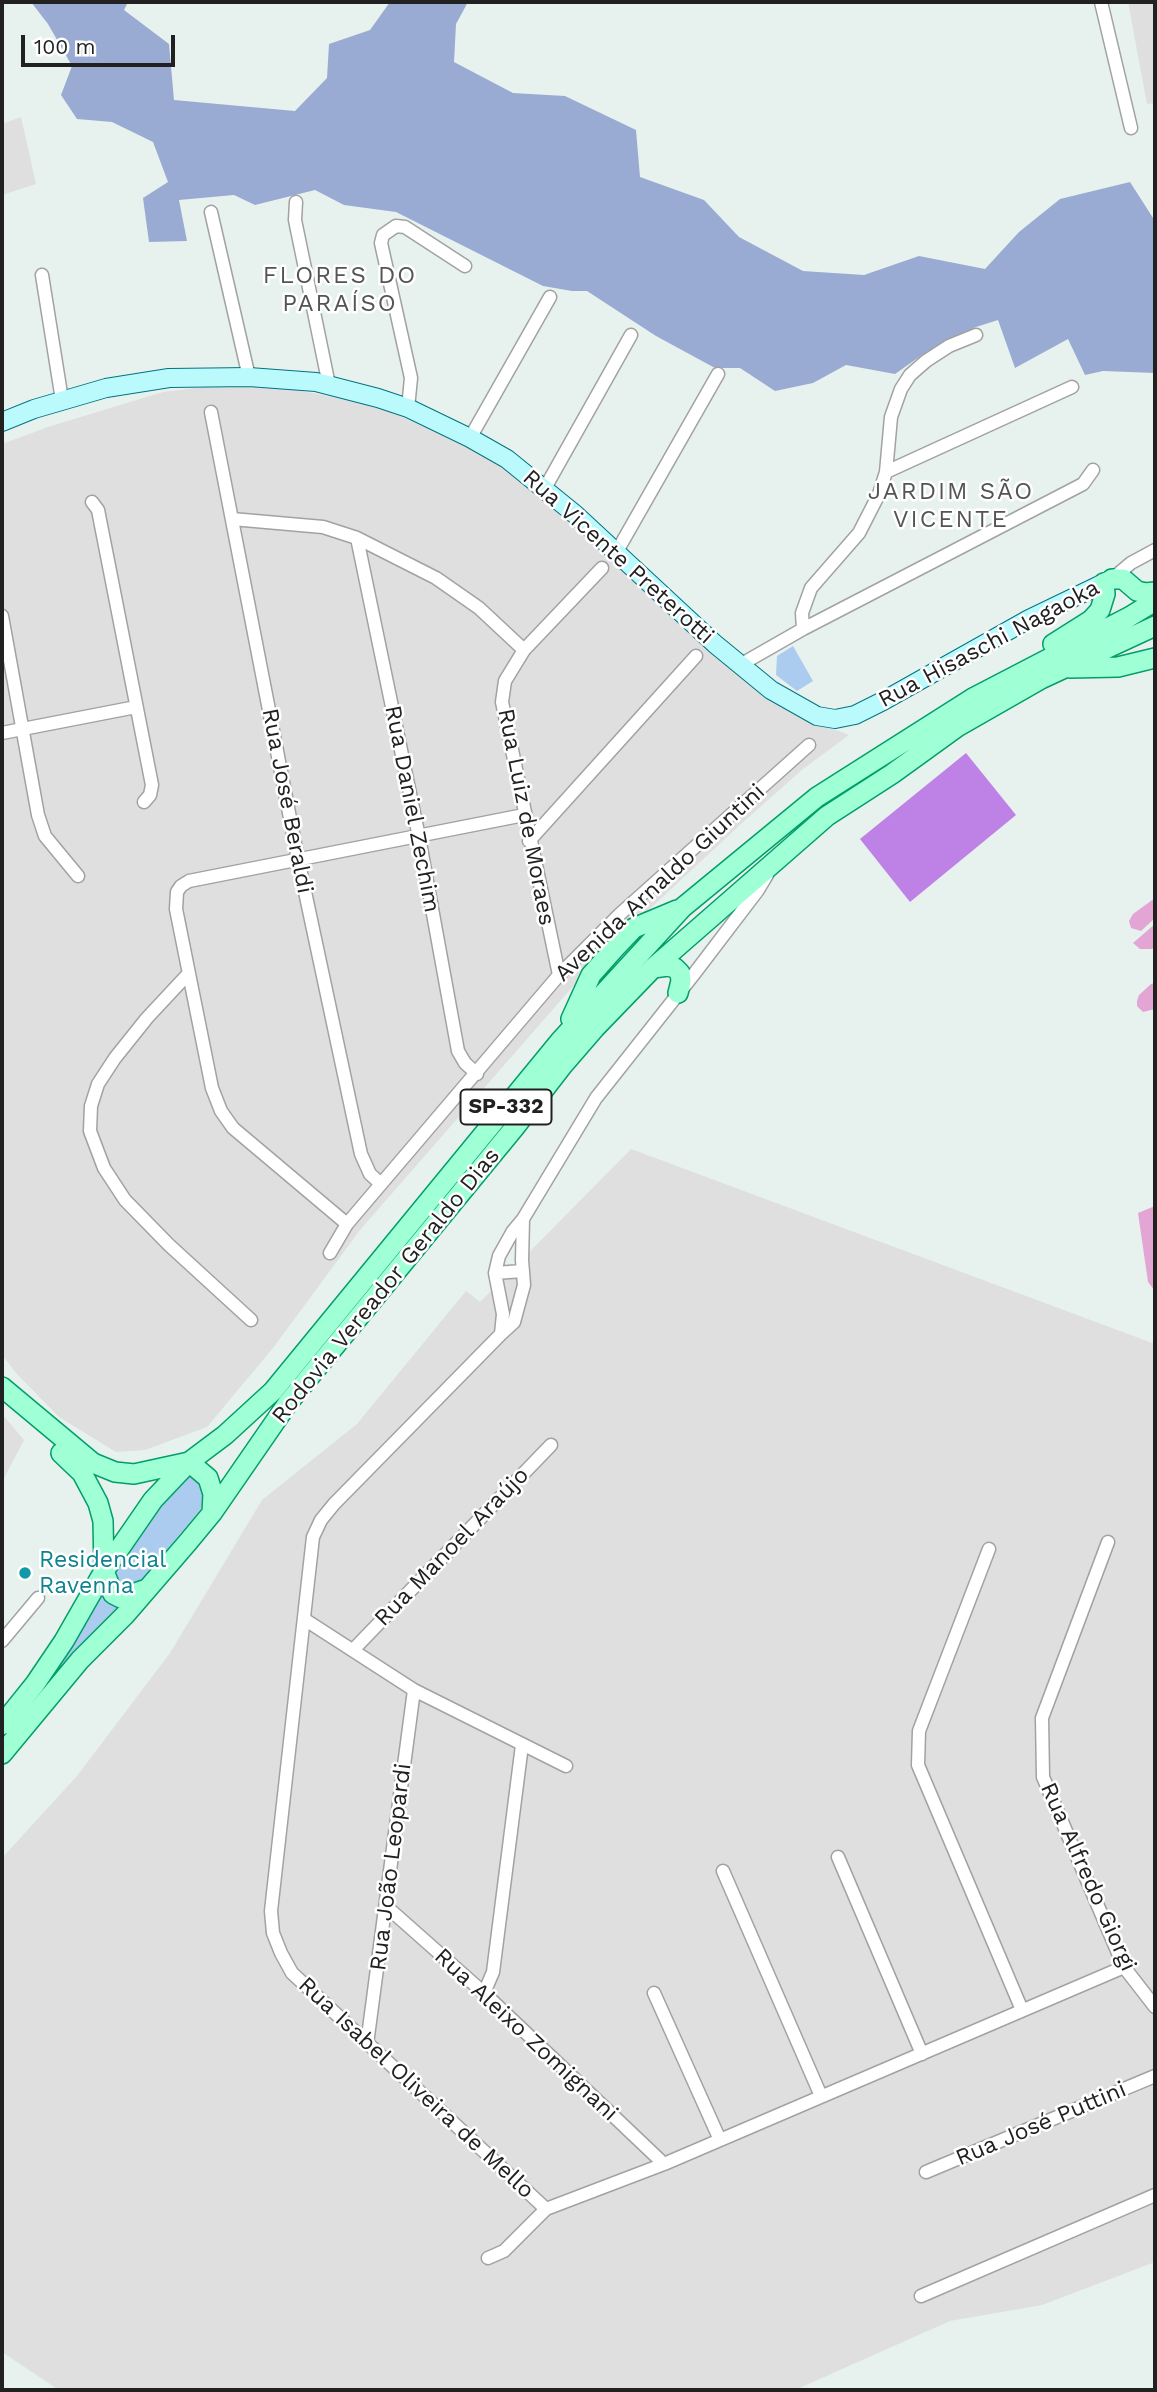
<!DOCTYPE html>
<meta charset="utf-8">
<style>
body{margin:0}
#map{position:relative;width:1157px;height:2392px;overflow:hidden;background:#e7f2ee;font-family:"Work Sans",sans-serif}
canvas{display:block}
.frame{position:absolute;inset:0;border:4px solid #212121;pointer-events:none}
.scale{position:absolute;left:21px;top:35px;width:154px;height:32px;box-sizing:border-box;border:4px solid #212121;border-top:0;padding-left:9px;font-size:21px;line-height:24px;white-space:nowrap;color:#212121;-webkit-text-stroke:5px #fff;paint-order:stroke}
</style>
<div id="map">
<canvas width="1157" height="2392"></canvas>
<div class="frame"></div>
<div class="scale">100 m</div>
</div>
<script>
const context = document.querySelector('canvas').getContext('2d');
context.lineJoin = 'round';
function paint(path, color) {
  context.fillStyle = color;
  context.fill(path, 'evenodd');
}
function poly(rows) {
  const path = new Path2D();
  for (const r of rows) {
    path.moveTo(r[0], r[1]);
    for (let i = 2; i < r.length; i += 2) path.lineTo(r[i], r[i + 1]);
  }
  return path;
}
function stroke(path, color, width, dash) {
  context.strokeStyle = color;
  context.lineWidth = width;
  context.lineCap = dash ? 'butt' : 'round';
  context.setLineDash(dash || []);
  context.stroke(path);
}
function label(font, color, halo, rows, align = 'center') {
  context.font = font + ' "Work Sans",sans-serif';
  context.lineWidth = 5;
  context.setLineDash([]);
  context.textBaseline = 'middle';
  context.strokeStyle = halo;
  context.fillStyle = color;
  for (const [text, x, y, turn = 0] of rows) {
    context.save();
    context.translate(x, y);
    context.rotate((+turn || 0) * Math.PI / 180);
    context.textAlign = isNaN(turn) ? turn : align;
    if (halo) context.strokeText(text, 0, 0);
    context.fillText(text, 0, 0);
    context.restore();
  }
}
const residential = poly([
 [1128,2,1155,2,1155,103,1147,104],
 [21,117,36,184,2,195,2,124],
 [222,385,292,389,378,406,483,454,551,502,817,723,849,735,803,769,742,823,639,919,589,968,360,1230,273,1348,207,1427,145,1450,116,1452,59,1417,17,1374,2,1355,2,444,51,426,163,392],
 [631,1149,1155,1344,1155,2262,1042,2305,950,2321,795,2390,59,2390,2,2352,2,1858,77,1776,170,1653,262,1500,357,1424,466,1291,480,1302],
 [2,1414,24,1440,2,1482]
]);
const grass = poly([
 [793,646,813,681,797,691,776,675,777,656],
 [189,1473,200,1477,209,1499,138,1585,121,1589,115,1585,114,1571,150,1523,153,1509],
 [100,1586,125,1604,2,1741,2,1731]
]);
const forest = poly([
 [31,2,128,2,124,10,169,44,174,100,295,111,327,78,329,44,370,30,390,2,468,2,456,24,454,62,513,93,565,96,636,130,640,177,704,200,739,237,803,271,864,275,919,256,985,269,1019,232,1060,199,1130,182,1155,221,1155,373,1103,371,1085,375,1068,339,1015,368,998,320,976,327,922,355,895,374,846,365,813,383,775,391,740,368,715,368,656,336,587,291,572,291,543,286,396,212,344,205,315,190,255,205,234,195,179,200,187,241,149,242,143,198,168,182,153,142,112,122,77,119,61,95,72,66,48,24]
]);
const pitch = poly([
 [966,753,1016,815,910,902,860,839]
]);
const water = poly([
 [1155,898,1155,918,1141,931,1131,928,1129,921,1133,914],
 [1155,924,1155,946,1152,949,1140,949,1133,943],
 [1155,983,1155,1009,1143,1012,1137,1006,1137,1001,1139,995,1151,984],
 [1155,1206,1155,1291,1148,1282,1138,1213]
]);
const street = poly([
 [1101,2,1131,128],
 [296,202,295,220,329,385],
 [211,212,249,377],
 [42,275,62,400],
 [408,408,411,378,381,243,383,235,396,226,405,227,465,266],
 [211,412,298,859,361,1154,370,1174,381,1184],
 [470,438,550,297],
 [886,472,1072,387],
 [545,488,631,335],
 [92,502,98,510,152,785,150,795,144,802],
 [232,519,323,527,357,538,436,578,479,608,524,650],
 [357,538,419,837,458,1051,465,1063,477,1074],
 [616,553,718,374],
 [1112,579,1131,563,1155,550],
 [2,616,38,815,45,836,78,876],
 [803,629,802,613,811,588,859,533,879,494,886,472,891,417,901,389,910,375,926,361,949,346,976,335],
 [740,665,803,629,1083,484,1093,470],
 [2,733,136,707],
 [529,841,696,656],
 [189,973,147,1018,115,1058,98,1084,91,1106,90,1131,104,1168,125,1200,169,1245,251,1320],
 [559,975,502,702,505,681,524,650,602,568],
 [523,1219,522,1260,524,1285,514,1322,501,1334,334,1504,321,1520,313,1537,271,1911,273,1933,281,1953,292,1973,546,2209],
 [347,1224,233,1128,221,1111,212,1088,176,909,177,892,181,886,189,881,524,815],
 [330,1253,347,1224,559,975,620,914,809,745],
 [495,1273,523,1271],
 [501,1334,503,1314,495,1273,499,1256,513,1231,523,1219,596,1098,694,974,758,890,767,875],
 [1108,1542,1042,1718,1043,1777,1124,1967,1155,2007],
 [989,1549,919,1731,918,1765,1022,2010],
 [304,1619,414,1690,566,1766],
 [2,1641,38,1598],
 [353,1650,551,1445],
 [838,1857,922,2054],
 [723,1871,821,2096],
 [387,1907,484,1993,664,2164],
 [484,1993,493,1972,522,1745],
 [654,1993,720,2140],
 [367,2044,414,1690],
 [926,2172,1155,2076],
 [488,2258,504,2251,546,2209,664,2164,1124,1967],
 [921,2296,1155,2195]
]);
const secondary = poly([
 [2,422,34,409,106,388,169,378,249,377,316,382,378,398,408,408,470,438,507,459,576,515,715,644,771,690,817,716,835,719,855,715,883,701,1029,619,1112,579]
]);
const primary = poly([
 [1112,579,1123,579,1137,591,1145,593,1155,592],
 [1053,644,1091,620,1100,610,1105,594,1104,583],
 [1070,668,1118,667,1155,658],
 [653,968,668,966,675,968,680,973,681,981,678,993],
 [571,1019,591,975,615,948,634,928,677,910],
 [2,1387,93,1463,115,1472,134,1474,189,1462,208,1478,213,1494,212,1513],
 [61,1453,82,1473,98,1503,103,1521,104,1571,113,1594,121,1598,147,1589],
 [2,1725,35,1684,64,1641,104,1571,153,1500,189,1462,225,1435,273,1391,560,1041,682,908,817,797,973,698,1129,617,1155,601],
 [2,1754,80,1660,125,1615,188,1542,212,1513,288,1403,515,1127,563,1065,595,1028,653,968,827,816,892,774,957,727,1041,679,1155,626]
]);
const markers = [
 [25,1573,7,"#0f9aa8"]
];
const shields = [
 [506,1107,91]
];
const shieldNames = [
 ["SP-332",506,1107]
];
const streetNames = [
 ["Rua Vicente Preterotti",618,557,42],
 ["Rua Hisaschi Nagaoka",989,644,-28],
 ["Rua José Beraldi",287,801,79],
 ["Rua Daniel Zechim",412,809,79],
 ["Rua Luiz de Moraes",526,817,79],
 ["Avenida Arnaldo Giuntini",660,883,-43],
 ["Rodovia Vereador Geraldo Dias",386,1286,-51],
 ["Rua Manoel Araújo",452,1547,-46],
 ["Rua João Leopardi",391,1867,-83],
 ["Rua Alfredo Giorgi",1088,1877,66],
 ["Rua Aleixo Zomignani",526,2035,43],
 ["Rua Isabel Oliveira de Mello",416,2088,43],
 ["Rua José Puttini",1041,2124,-23]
];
const cultureNames = [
 ["Residencial",39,1560],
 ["Ravenna",39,1586]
];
const neighbourhoodNames = [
 ["FLORES DO",340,276],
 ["PARAÍSO",340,304],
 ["JARDIM SÃO",951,492],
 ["VICENTE",951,520]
];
paint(residential, '#dedfde');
paint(grass, '#abccee');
paint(forest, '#9aabd3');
paint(pitch, '#be81e5');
paint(water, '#e2a5d4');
stroke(street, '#a2a2a2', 15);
stroke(secondary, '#007380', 20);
stroke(primary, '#009e69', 22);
stroke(street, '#fff', 12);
stroke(secondary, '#bafafd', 18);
stroke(primary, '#9fffd5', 19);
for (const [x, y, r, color] of markers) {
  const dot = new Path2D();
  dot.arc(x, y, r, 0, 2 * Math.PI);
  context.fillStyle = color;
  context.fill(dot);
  stroke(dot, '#fff', 2.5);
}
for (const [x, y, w] of shields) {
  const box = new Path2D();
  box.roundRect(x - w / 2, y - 17.5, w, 35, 5);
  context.fillStyle = '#fff';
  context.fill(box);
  stroke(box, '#212121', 2);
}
label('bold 21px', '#212121', null, shieldNames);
label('23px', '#212121', '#fff', streetNames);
label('23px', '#0d838f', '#fff', cultureNames, 'left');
context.letterSpacing = '2px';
label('24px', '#545454', '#fff', neighbourhoodNames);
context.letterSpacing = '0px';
</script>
